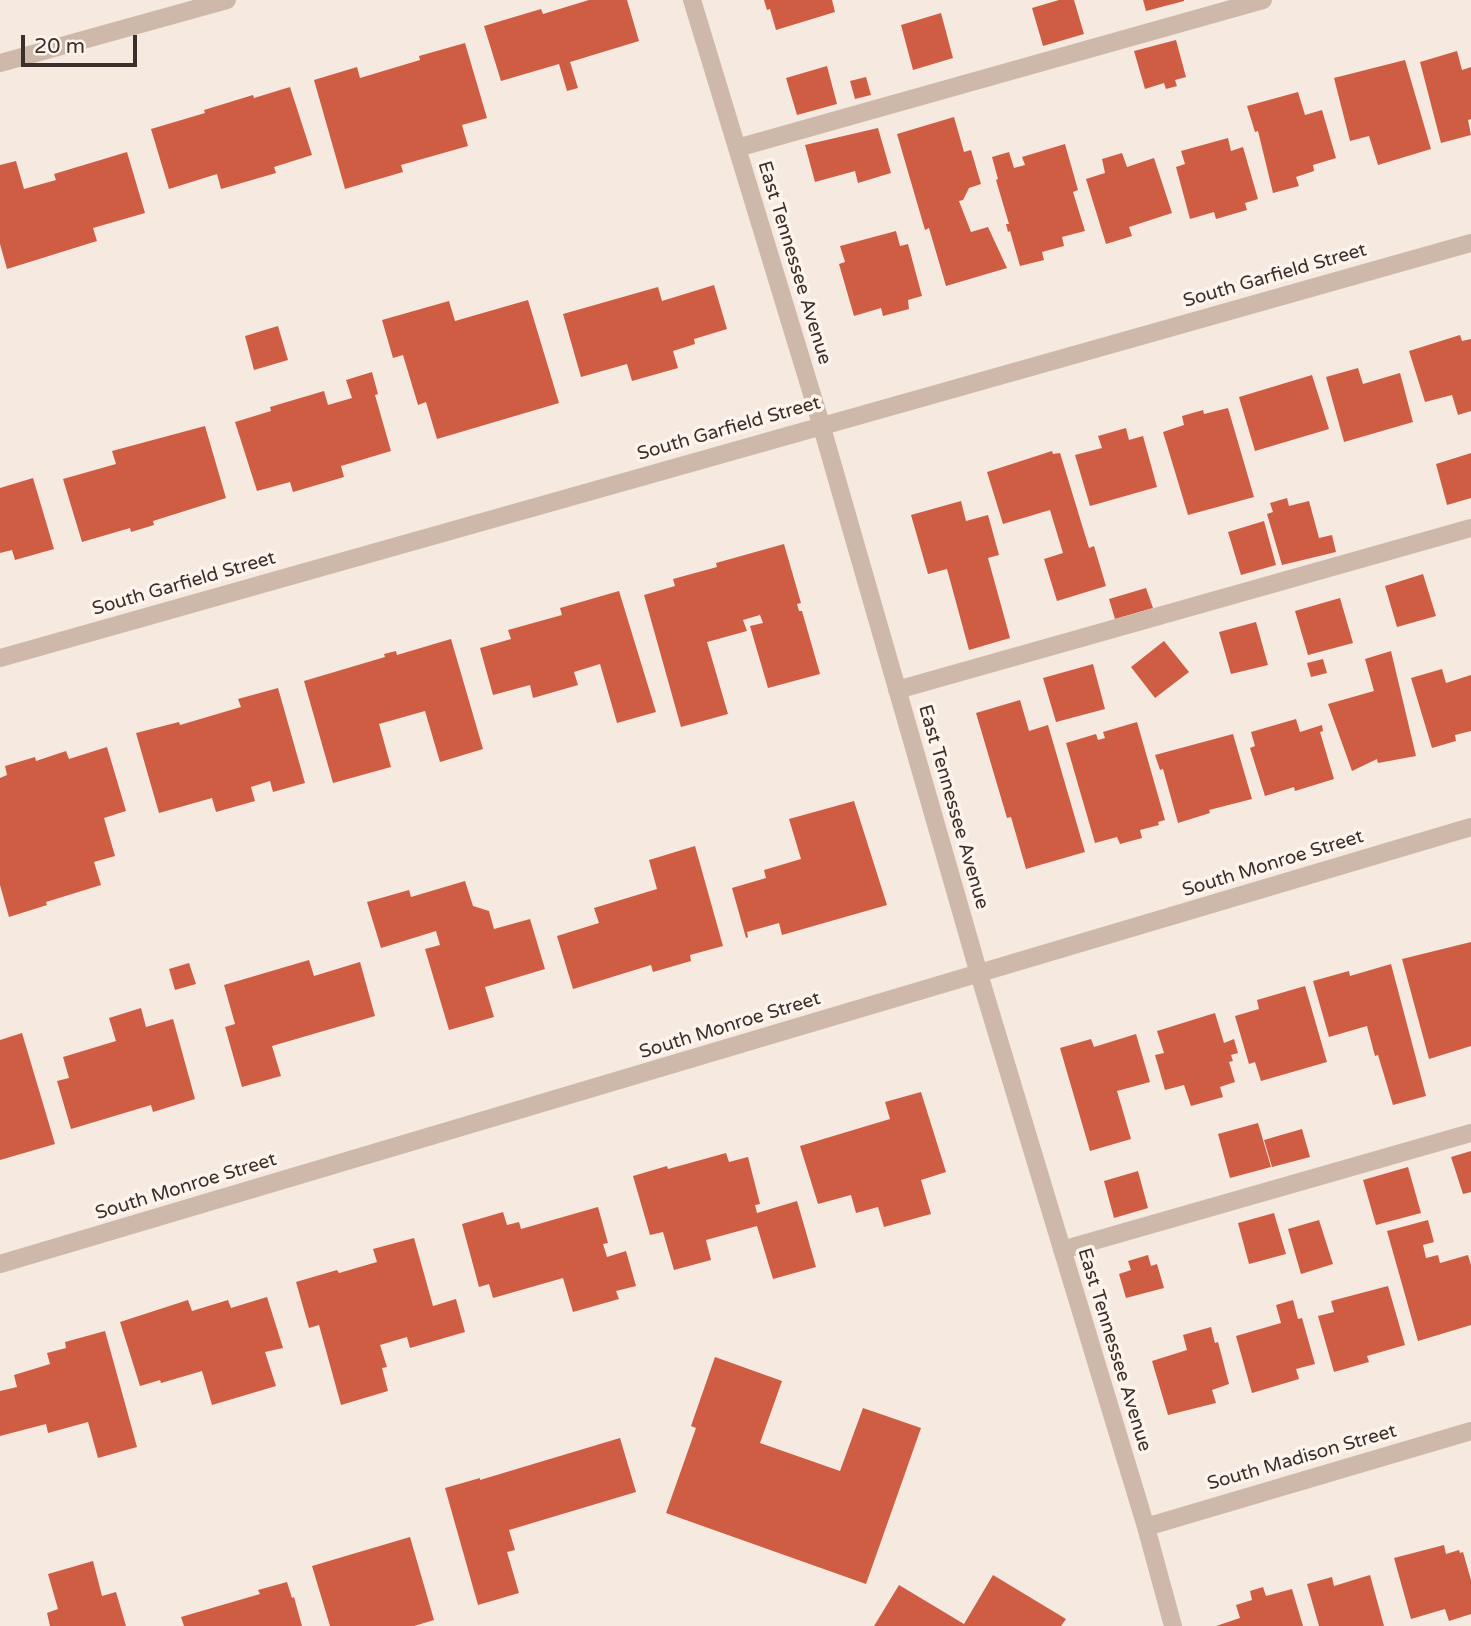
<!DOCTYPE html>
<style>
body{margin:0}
#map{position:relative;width:1471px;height:1626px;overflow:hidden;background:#f5e9e0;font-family:"Varela Round",sans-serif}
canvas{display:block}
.scale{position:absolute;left:21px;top:35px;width:116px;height:32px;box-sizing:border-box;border:4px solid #3c2e2a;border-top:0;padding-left:9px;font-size:21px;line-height:24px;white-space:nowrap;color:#3c2e2a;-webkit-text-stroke:5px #fcf4ed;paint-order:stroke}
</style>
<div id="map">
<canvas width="1471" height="1626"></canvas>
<div class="scale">20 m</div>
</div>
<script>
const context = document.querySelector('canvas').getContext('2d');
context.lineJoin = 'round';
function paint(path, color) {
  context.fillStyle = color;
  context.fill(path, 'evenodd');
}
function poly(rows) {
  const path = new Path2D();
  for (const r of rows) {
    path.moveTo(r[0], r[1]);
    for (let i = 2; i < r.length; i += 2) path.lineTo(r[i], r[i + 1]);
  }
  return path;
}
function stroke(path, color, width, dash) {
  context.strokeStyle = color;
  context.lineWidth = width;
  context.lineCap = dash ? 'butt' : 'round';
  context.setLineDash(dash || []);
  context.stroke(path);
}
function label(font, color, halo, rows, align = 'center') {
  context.font = font + ' "Varela Round",sans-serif';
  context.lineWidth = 7;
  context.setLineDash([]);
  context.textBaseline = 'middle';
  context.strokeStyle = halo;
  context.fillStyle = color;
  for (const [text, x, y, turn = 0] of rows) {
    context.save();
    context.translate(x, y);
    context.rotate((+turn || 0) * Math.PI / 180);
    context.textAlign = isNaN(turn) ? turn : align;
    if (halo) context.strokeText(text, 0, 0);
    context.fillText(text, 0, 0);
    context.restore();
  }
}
const building = poly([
 [589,0,627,0,639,41,570,62,578,88,567,91,559,64,501,81,484,26,541,9,543,14],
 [764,0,832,0,835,12,776,30,770,9,767,10],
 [1059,0,1074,0,1084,34,1043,46,1032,8],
 [1143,0,1184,0,1184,1,1146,11],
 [941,13,953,58,913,70,901,25],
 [1176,40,1186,77,1175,80,1177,86,1166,89,1164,83,1145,89,1134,51],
 [465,43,487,118,462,125,468,146,401,165,403,172,345,189,314,80,357,67,360,78,420,60,419,56],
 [1457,51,1462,70,1471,67,1471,119,1468,120,1471,135,1441,143,1420,62],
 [1405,60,1431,149,1378,165,1369,136,1350,141,1334,78],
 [827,66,837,104,797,115,786,78],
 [866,77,871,95,855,99,850,81],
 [290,87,312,155,274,167,276,173,221,189,217,174,169,189,151,129,205,113,204,110,253,95,254,98],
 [1298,92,1305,115,1322,110,1336,158,1313,165,1314,171,1296,177,1299,186,1273,193,1258,131,1255,132,1247,106],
 [954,117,964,152,971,150,981,184,969,188,963,200,959,201,971,232,988,227,1007,268,946,286,929,228,925,230,897,134],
 [878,128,891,173,858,183,855,171,815,182,805,145],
 [1228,138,1231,151,1243,147,1258,199,1245,203,1247,210,1216,219,1214,212,1190,219,1176,167,1185,164,1181,151],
 [1065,144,1078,190,1073,192,1085,231,1062,237,1064,246,1042,252,1044,260,1020,266,1010,231,1008,232,1006,224,1009,224,996,180,998,179,992,157,1009,152,1014,168,1025,165,1022,157],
 [127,152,145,213,93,228,97,241,7,269,0,244,0,165,16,161,24,189,56,180,54,174],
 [1122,153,1127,167,1154,158,1172,213,1129,227,1132,236,1106,244,1086,179,1105,173,1102,159],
 [896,231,900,246,908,244,922,296,908,300,909,309,883,316,881,308,854,316,839,264,845,262,840,246],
 [714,285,727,329,694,339,695,344,673,351,678,368,632,381,627,364,581,377,563,314,658,287,662,301],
 [528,300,559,403,437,439,426,402,418,405,403,355,393,358,382,320,449,301,455,321],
 [278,326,288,360,254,370,245,336],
 [1460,335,1462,341,1471,339,1471,411,1458,415,1452,395,1425,402,1409,351],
 [1358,368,1363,384,1400,373,1413,422,1344,442,1326,377],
 [372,372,378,394,375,395,391,451,341,466,344,477,293,492,290,482,257,491,235,422,271,411,270,407,324,391,328,405,352,398,346,380],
 [1312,375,1329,429,1255,451,1239,397],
 [1228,408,1254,497,1188,515,1163,432,1184,425,1182,416,1203,410,1204,414],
 [205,426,226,498,153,521,154,525,131,532,130,528,82,542,63,479,116,464,112,451],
 [1126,428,1129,440,1143,436,1157,487,1090,506,1075,455,1102,448,1098,436],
 [1052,451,1053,454,1060,453,1089,548,1094,546,1106,586,1057,601,1044,559,1063,553,1050,510,1003,524,987,472],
 [1471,453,1471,498,1447,505,1436,464],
 [33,478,54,549,15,560,12,550,0,553,0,488],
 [1287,498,1289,506,1309,501,1319,538,1332,535,1336,552,1282,565,1267,514,1273,512,1270,503],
 [961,501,966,521,988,515,999,555,988,558,1010,638,969,650,947,569,928,574,911,515],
 [1264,521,1276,565,1241,575,1228,532],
 [784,544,801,603,797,604,799,611,802,611,820,674,768,688,750,626,763,623,760,615,743,620,747,631,707,642,728,714,681,727,644,595,675,586,673,579,717,567,716,563],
 [1423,574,1436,616,1397,627,1385,586],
 [1146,588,1153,608,1115,619,1109,599],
 [619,591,656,712,617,723,600,664,574,672,578,685,533,698,530,685,493,695,480,648,511,639,508,630,562,615,560,608],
 [1340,598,1353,643,1308,655,1295,611],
 [1256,622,1268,665,1231,674,1219,632],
 [451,639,483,749,440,762,425,711,379,724,391,767,333,783,304,681,385,657,384,654,396,651,397,655],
 [1164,641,1189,672,1155,698,1131,667],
 [1391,651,1416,756,1378,763,1377,759,1352,771,1328,704,1374,691,1365,659],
 [1323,659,1327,673,1311,677,1307,663],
 [1093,664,1105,709,1056,722,1043,678],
 [1442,669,1446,683,1471,675,1471,731,1455,735,1456,741,1432,748,1411,678],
 [278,688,305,783,273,792,270,781,251,787,255,801,216,812,212,798,159,813,136,733,179,722,180,725,241,707,238,699],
 [1020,700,1029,731,1048,725,1085,852,1026,869,1011,817,1007,818,976,713],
 [1296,719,1300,732,1322,725,1323,731,1320,732,1334,779,1295,791,1294,787,1265,796,1250,748,1255,746,1251,732],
 [1137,722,1165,820,1158,822,1159,825,1140,830,1142,838,1120,844,1117,837,1095,843,1066,743,1096,734,1098,740,1105,738,1103,732],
 [1233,734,1252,799,1209,810,1210,813,1178,823,1163,769,1160,770,1155,755],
 [107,747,126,811,104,818,115,856,94,862,101,885,46,902,47,905,9,917,0,885,0,778,7,775,5,766,35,757,36,761,66,751,69,759],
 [854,801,887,905,782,935,779,923,747,932,748,937,746,938,732,888,766,878,764,870,801,859,789,819],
 [695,846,723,946,690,955,691,961,653,972,651,965,573,989,557,936,599,923,594,908,657,889,649,860],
 [465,881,473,906,489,911,494,929,530,919,545,969,485,987,494,1017,449,1030,425,949,440,945,436,931,381,948,367,902,409,890,411,897],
 [1471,942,1471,1046,1429,1059,1402,959],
 [309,960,314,976,360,962,375,1016,272,1046,281,1076,242,1087,225,1027,235,1024,224,985],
 [189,963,196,984,175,990,169,969],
 [1391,964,1426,1096,1393,1105,1378,1055,1375,1056,1367,1026,1329,1037,1313,981,1349,971,1350,976],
 [1305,986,1327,1062,1261,1081,1255,1062,1249,1064,1235,1016,1259,1009,1257,1000],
 [141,1008,146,1027,173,1019,195,1099,153,1112,151,1105,71,1129,57,1081,69,1078,63,1057,116,1041,109,1018],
 [1215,1013,1224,1043,1234,1039,1238,1053,1231,1055,1233,1061,1229,1062,1235,1082,1220,1087,1223,1097,1191,1106,1184,1085,1165,1090,1155,1055,1164,1053,1157,1031],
 [22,1033,55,1144,0,1160,0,1040],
 [1136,1034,1150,1082,1117,1091,1131,1139,1090,1151,1060,1048,1091,1039,1094,1047],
 [921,1092,946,1172,921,1180,931,1214,884,1227,878,1207,856,1213,851,1195,818,1204,800,1146,890,1119,885,1102],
 [1258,1123,1271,1167,1230,1178,1218,1134],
 [1302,1129,1310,1157,1272,1167,1264,1140],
 [1471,1151,1471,1192,1463,1194,1451,1157],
 [726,1153,729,1162,748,1157,760,1204,755,1205,757,1213,797,1201,816,1267,773,1279,757,1226,706,1240,711,1260,674,1270,663,1232,650,1235,633,1176,667,1166,668,1169],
 [1408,1167,1421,1213,1376,1225,1363,1180],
 [1138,1171,1148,1208,1114,1218,1104,1181],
 [598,1207,608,1243,603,1244,607,1257,626,1251,636,1286,616,1291,619,1299,573,1312,563,1278,493,1298,489,1284,479,1287,462,1224,503,1212,507,1225,519,1222,521,1229],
 [1274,1213,1286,1254,1249,1264,1238,1223],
 [1319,1220,1333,1264,1301,1274,1288,1229],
 [1428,1220,1434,1242,1423,1245,1426,1258,1438,1255,1440,1263,1468,1255,1471,1265,1471,1325,1418,1341,1387,1231],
 [414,1238,433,1306,456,1299,465,1332,410,1348,407,1337,380,1345,387,1367,382,1368,388,1391,341,1405,319,1325,309,1328,296,1282,337,1270,339,1273,377,1262,373,1249],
 [1148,1255,1151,1266,1157,1264,1164,1288,1126,1298,1119,1274,1131,1270,1128,1261],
 [1388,1286,1405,1345,1367,1356,1369,1362,1334,1372,1318,1316,1334,1312,1331,1301],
 [267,1297,283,1348,265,1352,276,1386,212,1405,202,1371,161,1383,160,1380,140,1386,120,1322,188,1300,192,1311,228,1300,231,1308],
 [1293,1300,1298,1319,1302,1318,1315,1364,1296,1369,1299,1379,1252,1393,1236,1336,1281,1323,1276,1305],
 [1211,1327,1215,1343,1218,1342,1229,1384,1212,1390,1216,1403,1168,1415,1152,1361,1187,1350,1183,1335],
 [105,1331,137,1447,98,1458,88,1422,48,1433,46,1424,0,1436,0,1391,17,1387,14,1375,50,1364,47,1353,66,1348,65,1342],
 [715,1357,782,1381,760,1443,840,1471,863,1408,921,1428,866,1584,666,1513,696,1428,691,1426],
 [620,1438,636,1492,509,1530,515,1550,507,1552,519,1593,478,1605,445,1488,480,1478,480,1480],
 [410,1537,434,1620,414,1626,330,1626,312,1566],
 [1444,1545,1446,1554,1459,1550,1460,1553,1463,1552,1471,1580,1471,1614,1449,1621,1445,1609,1411,1619,1394,1558],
 [93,1561,102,1596,116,1592,126,1626,50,1626,47,1613,58,1609,48,1574],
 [993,1575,1066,1619,1061,1626,874,1626,899,1585,964,1624],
 [1370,1575,1384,1626,1319,1626,1307,1584,1332,1577,1334,1586],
 [287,1582,292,1598,294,1597,302,1626,184,1626,181,1617,260,1594,258,1590],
 [1263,1587,1266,1596,1292,1589,1303,1626,1216,1626,1240,1618,1236,1605,1252,1600,1250,1591]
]);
const minor = poly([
 [692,0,821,424,979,974,1146,1527,1173,1626],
 [0,63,227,0],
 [737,148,1263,0],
 [0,658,1471,243],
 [897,690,1471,528],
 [1062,1250,1471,1133],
 [0,1264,1471,827],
 [1146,1527,1471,1431]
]);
const streetNames = [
 ["East Tennessee Avenue",794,263,73],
 ["South Garfield Street",1275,276,-16],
 ["South Garfield Street",729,429,-16],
 ["South Garfield Street",184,584,-16],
 ["East Tennessee Avenue",953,807,74],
 ["South Monroe Street",1273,864,-17],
 ["South Monroe Street",730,1026,-17],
 ["South Monroe Street",186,1187,-17],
 ["East Tennessee Avenue",1114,1350,73],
 ["South Madison Street",1302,1458,-16]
];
paint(building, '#ce5d44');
stroke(minor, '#ceb8aa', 18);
label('19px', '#3c2e2a', '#fcf4ed', streetNames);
</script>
